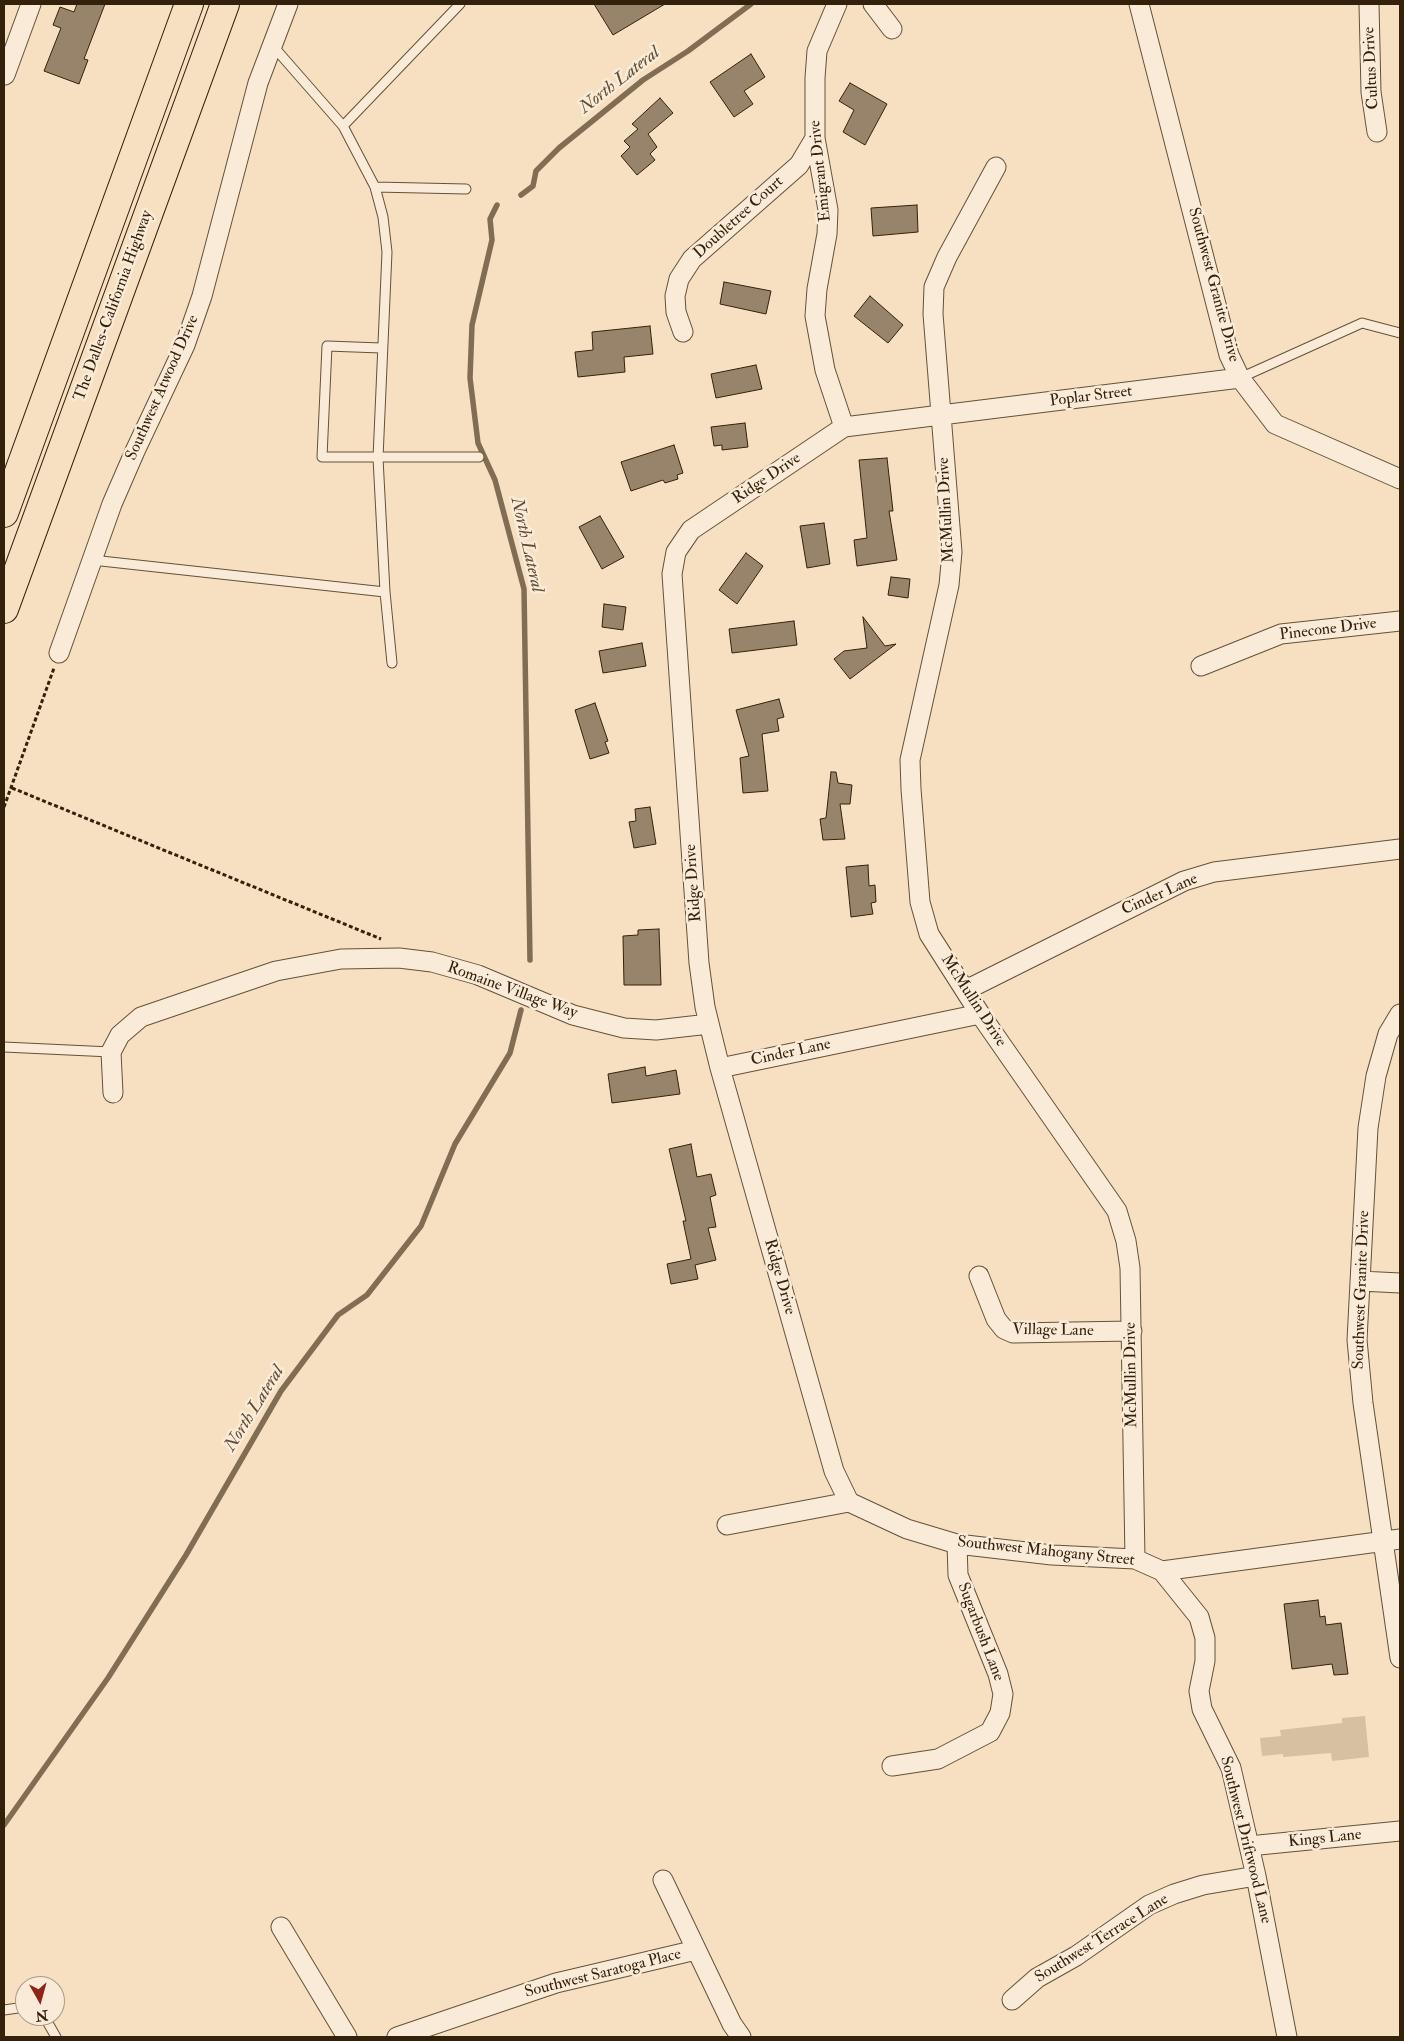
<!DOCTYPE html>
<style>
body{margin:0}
#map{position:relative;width:1404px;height:2041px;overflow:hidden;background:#f6e0c1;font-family:"IM FELL Double Pica",serif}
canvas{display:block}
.frame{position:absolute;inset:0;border:5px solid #33210c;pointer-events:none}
.north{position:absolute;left:15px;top:1976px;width:50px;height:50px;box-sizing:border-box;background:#f9ebd7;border:1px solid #aa9a86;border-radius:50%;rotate:173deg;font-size:14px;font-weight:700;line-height:20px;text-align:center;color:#33210c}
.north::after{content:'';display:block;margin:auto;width:18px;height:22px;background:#8f2418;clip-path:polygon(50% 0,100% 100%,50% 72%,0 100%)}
</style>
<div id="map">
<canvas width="1404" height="2041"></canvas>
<div class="frame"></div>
<div class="north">N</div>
</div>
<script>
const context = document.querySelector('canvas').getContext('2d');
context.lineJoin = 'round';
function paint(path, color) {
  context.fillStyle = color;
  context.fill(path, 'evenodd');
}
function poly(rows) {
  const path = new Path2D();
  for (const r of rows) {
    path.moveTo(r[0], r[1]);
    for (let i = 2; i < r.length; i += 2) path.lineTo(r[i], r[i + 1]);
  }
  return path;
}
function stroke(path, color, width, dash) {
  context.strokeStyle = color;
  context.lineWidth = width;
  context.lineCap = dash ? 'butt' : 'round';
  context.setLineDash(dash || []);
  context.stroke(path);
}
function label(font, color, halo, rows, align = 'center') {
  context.font = font + ' "IM FELL Double Pica",serif';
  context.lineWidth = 5;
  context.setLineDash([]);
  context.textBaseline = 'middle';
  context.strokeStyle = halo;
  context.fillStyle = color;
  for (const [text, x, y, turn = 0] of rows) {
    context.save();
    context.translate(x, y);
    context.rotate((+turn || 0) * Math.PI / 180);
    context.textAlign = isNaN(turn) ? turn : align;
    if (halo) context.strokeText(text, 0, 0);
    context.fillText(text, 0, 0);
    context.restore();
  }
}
const green = poly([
 [1365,1716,1369,1757,1332,1761,1331,1753,1283,1757,1283,1754,1262,1756,1260,1738,1281,1736,1280,1730,1342,1723,1342,1718]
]);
const stream = poly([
 [521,195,533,186,536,171,559,148,643,80,688,51,751,4],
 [497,205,490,219,492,240,472,325,470,378,478,443,495,480,524,589,530,960],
 [4,1825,108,1678,186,1555,281,1391,338,1315,367,1295,421,1226,455,1144,510,1053,521,1010]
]);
const building = poly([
 [77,4,105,4,84,59,88,60,79,84,44,71,61,28,53,25,60,7,74,12,77,4],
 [594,4,665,4,613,35,594,4],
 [751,54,765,77,744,91,753,104,734,117,710,82,751,54],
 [850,83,887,104,865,145,843,132,854,110,839,101,850,83],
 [660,98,673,113,648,134,657,147,650,154,655,160,637,175,621,156,630,147,624,141,638,129,632,124,660,98],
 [917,205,918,232,873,236,871,208,917,205],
 [724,282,771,291,766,314,720,304,724,282],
 [870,296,903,325,888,343,854,316,870,296],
 [650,326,653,354,624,357,625,372,578,377,575,352,593,350,592,332,650,326],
 [756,365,762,389,716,398,711,374,756,365],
 [745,423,748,447,722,450,722,445,714,446,711,427,745,423],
 [674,445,683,473,677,475,678,479,665,483,663,480,631,491,621,462,674,445],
 [887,458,893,511,889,511,897,560,857,566,854,540,867,538,859,460,887,458],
 [600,516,624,557,602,569,579,527,600,516],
 [824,523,830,564,807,568,800,526,824,523],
 [746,553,763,566,737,604,719,590,746,553],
 [891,577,910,579,908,598,888,595,891,577],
 [604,604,626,607,623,630,602,627,604,604],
 [863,617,885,646,896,644,850,679,834,659,844,651,867,648,863,617],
 [794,621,797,645,732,653,729,629,794,621],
 [642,643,646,666,603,673,599,651,642,643],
 [779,699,784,717,777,719,779,731,762,734,768,791,743,793,740,758,749,756,736,710,779,699],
 [595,703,608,741,605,742,609,753,590,759,575,710,595,703],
 [831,772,836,772,838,783,852,785,850,804,840,804,845,839,823,840,820,819,826,818,831,772],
 [650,807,656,844,634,848,629,822,636,821,635,809,650,807],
 [868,865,869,886,875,885,876,902,871,903,873,914,851,917,846,867,868,865],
 [659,929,661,985,624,985,623,936,638,935,638,930,659,929],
 [645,1067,646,1076,676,1070,680,1094,612,1103,608,1074,645,1067],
 [691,1144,697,1177,711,1174,716,1195,710,1197,716,1227,708,1228,716,1260,695,1265,698,1279,671,1284,667,1264,691,1259,683,1221,686,1221,669,1149,691,1144],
 [1318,1600,1320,1617,1325,1616,1326,1625,1341,1623,1348,1674,1334,1675,1332,1664,1292,1669,1284,1604,1318,1600]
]);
const path = poly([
 [12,788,381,939],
 [4,807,54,668]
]);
const service = poly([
 [273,46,343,126,375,187,383,217,387,252,378,458,385,592,392,663],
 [343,126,460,4],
 [375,187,466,189],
 [381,348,327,346,322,457,479,457],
 [1240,378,1362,323,1400,333],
 [92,560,385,592],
 [4,1047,111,1052],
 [4,2010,25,2007],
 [44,2016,56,2037]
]);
const minor = poly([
 [837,4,817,51,815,78,815,138,828,210,827,234,817,289,815,316,825,370,844,427],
 [873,4,892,29],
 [1139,4,1229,355,1240,378,1275,424,1400,479],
 [1369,4,1371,92,1377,132],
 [5,75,31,4],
 [996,167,947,257,934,287,933,314,952,552,949,585,910,760,911,789,920,902,929,934,980,1014,1117,1211,1126,1241,1130,1268,1135,1559],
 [683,332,676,312,675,296,679,279,692,259,799,165,815,138],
 [59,653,112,504,135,451,185,345,202,296,258,83,288,4],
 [1201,666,1281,634,1400,621],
 [966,990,1184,881,1214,872,1400,849],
 [1400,1014,1388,1034,1376,1076,1368,1128,1357,1340,1363,1403,1400,1658],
 [720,1068,980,1014],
 [113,1093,111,1052,120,1035,141,1017,276,971,341,959,399,958,432,962,478,975,573,1015,624,1028,656,1030,709,1024],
 [979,1276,996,1319,1004,1329,1013,1333,1132,1331],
 [1360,1281,1400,1283],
 [849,1502,834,1471,720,1068,705,1007,699,963,672,574,676,552,691,530,844,427,1240,378],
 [727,1525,849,1502,907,1529,957,1544,1052,1555,1135,1559,1162,1571,1400,1539],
 [1162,1571,1199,1617,1205,1638,1205,1661,1199,1691,1202,1709,1231,1768,1256,1876,1287,2037],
 [892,1766,938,1759,990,1732,1000,1713,1003,1694,998,1674,958,1575,957,1544],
 [1249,1846,1400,1831],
 [663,1880,732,2024,741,2037],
 [281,1927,347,2037],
 [1012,2000,1037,1978,1076,1956,1149,1905,1174,1894,1203,1885,1256,1876],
 [397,2037,556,1983,696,1950]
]);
const trunk = poly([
 [4,513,189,4],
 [4,609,225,4]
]);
const streetNames = [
 ["Cultus Drive",1372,68,-93],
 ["Emigrant Drive",821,171,-96],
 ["Doubletree Court",739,218,-42],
 ["Southwest Granite Drive",1213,285,75],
 ["The Dalles-California Highway",114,306,-70],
 ["Southwest Atwood Drive",163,388,-66],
 ["Poplar Street",1091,397,-7],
 ["Ridge Drive",767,479,-34],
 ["McMullin Drive",947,510,-93],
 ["Pinecone Drive",1328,630,-7],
 ["Ridge Drive",694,883,-94],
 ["Cinder Lane",1160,895,-24],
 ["Romaine Village Way",512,991,20],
 ["McMullin Drive",973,1001,57],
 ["Cinder Lane",791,1053,-12],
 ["Ridge Drive",779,1277,74],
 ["Southwest Granite Drive",1362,1290,-88],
 ["Village Lane",1053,1331,1],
 ["McMullin Drive",1132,1375,-91],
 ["Southwest Mahogany Street",1046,1552,6],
 ["Sugarbush Lane",980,1632,69],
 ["Kings Lane",1325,1839,-6],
 ["Southwest Driftwood Lane",1245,1840,76],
 ["Southwest Terrace Lane",1102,1939,-32],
 ["Southwest Saratoga Place",603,1974,-14]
];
const waterNames = [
 ["North Lateral",620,81,-38],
 ["North Lateral",526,545,77],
 ["North Lateral",255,1409,-58]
];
paint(green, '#d5c0a2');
stroke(stream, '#806d53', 5.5);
paint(building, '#98846a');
stroke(building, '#33210c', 1);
stroke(service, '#645139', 11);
stroke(minor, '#645139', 21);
stroke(trunk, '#33210c', 30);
stroke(path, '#33210c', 3, [4, 2.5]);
stroke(service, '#f9ebd7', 9);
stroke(minor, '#f9ebd7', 19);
stroke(trunk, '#f6e0c1', 28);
label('16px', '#33210c', '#f9ebd7', streetNames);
label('italic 18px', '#604d36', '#f9ebd7', waterNames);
</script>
